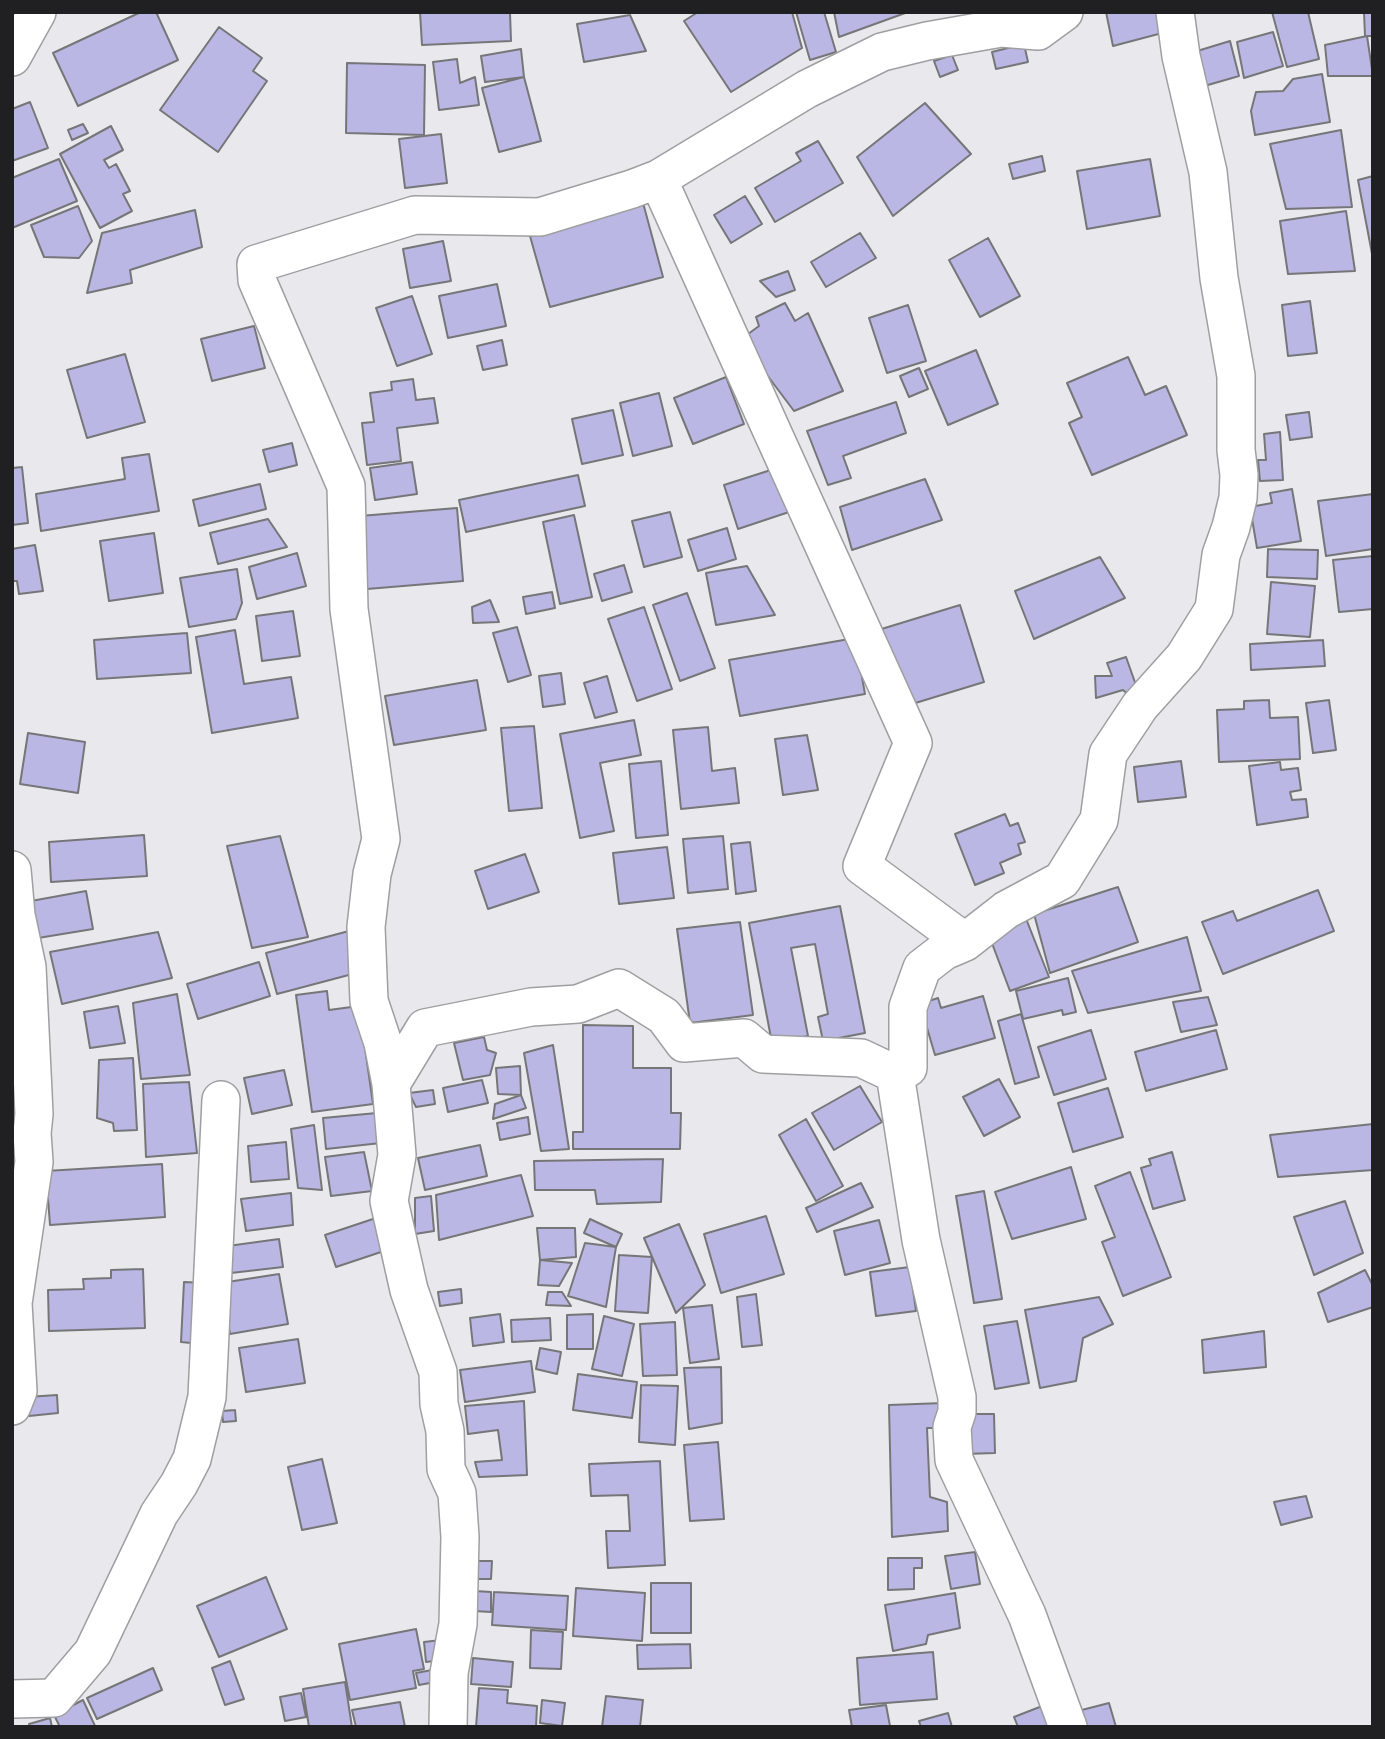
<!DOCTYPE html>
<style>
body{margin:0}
#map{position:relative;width:1385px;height:1739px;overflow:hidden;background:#e9e9ed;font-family:"DM Sans",sans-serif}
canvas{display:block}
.frame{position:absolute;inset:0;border:14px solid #202022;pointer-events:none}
</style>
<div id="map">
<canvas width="1385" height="1739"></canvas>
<div class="frame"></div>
</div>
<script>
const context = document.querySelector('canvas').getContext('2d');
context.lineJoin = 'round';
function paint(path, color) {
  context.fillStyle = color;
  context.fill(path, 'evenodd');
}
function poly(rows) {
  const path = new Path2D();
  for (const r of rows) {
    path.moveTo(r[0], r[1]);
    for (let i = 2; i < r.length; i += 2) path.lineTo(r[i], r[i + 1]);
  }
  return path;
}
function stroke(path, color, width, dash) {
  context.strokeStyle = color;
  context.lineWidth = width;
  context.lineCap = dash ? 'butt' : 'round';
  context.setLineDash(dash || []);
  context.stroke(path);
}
const building = poly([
 [141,12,156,12,178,60,78,106,53,53,141,12],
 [420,12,510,12,511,41,422,45,420,12],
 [698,12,792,12,802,48,731,92,684,21,698,12],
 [796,12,824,12,836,52,810,60,796,12],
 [834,12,908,12,839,37,834,12],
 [1106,12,1161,12,1166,32,1113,46,1106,12],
 [1272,12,1308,12,1319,59,1287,67,1272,12],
 [1364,12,1373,12,1373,36,1365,36,1364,12],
 [630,15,646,51,584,62,577,24,630,15],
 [219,27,262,58,253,71,267,81,218,152,160,110,219,27],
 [1273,32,1283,66,1244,78,1237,42,1273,32],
 [1367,36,1373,76,1328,76,1325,45,1367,36],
 [1230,41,1239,76,1201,87,1194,52,1230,41],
 [1024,44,1028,62,996,69,992,52,1024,44],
 [521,49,524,77,485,82,481,56,521,49],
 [952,55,958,70,940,77,934,61,952,55],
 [457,59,460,83,475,77,479,105,439,110,433,62,457,59],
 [347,63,425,65,424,135,346,133,347,63],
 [1322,74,1330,122,1255,135,1251,111,1256,92,1283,91,1293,79,1322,74],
 [524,77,541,141,499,152,482,88,524,77],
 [30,102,48,148,12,161,12,109,30,102],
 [925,103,971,154,893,216,857,157,925,103],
 [83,124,88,133,72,140,68,130,83,124],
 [111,126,123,150,104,160,109,168,116,164,130,191,123,194,132,211,100,228,60,154,111,126],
 [1341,130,1352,207,1286,209,1270,144,1341,130],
 [441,134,447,183,405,188,399,139,441,134],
 [818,141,843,183,775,222,755,188,801,161,796,153,818,141],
 [1042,156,1045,171,1013,179,1009,164,1042,156],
 [59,159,77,201,12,228,12,178,59,159],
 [1150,159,1160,216,1087,229,1077,171,1150,159],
 [1373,176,1373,259,1358,180,1373,176],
 [745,196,762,224,731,243,714,215,745,196],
 [642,199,663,277,550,307,528,229,642,199],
 [78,206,92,241,79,258,44,257,31,225,78,206],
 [195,210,202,247,130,270,132,283,87,293,102,233,195,210],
 [1346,211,1355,271,1288,274,1280,221,1346,211],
 [860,233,876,258,826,287,811,262,860,233],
 [988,238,1020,296,980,317,949,260,988,238],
 [443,241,451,281,410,288,403,249,443,241],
 [788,271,795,290,776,297,760,281,788,271],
 [497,284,506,326,448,338,439,296,497,284],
 [412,296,432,354,397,366,376,308,412,296],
 [1310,301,1317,353,1288,356,1282,305,1310,301],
 [785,303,795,321,808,313,843,391,794,411,755,359,744,337,759,326,756,317,785,303],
 [908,305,926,361,887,373,869,318,908,305],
 [254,326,265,368,212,381,201,339,254,326],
 [502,340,507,365,483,370,477,346,502,340],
 [976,350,998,404,948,425,925,371,976,350],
 [125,354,145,422,87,438,67,370,125,354],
 [1128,357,1145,395,1166,386,1187,435,1092,475,1069,423,1082,417,1067,383,1128,357],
 [919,368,928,389,909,397,900,376,919,368],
 [726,377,744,424,693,444,674,398,726,377],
 [413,379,416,400,434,398,438,423,397,428,401,461,367,465,362,423,374,422,370,393,392,390,391,382,413,379],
 [659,393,672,446,633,456,620,403,659,393],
 [896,402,906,433,843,456,851,478,828,485,807,431,896,402],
 [613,410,623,455,582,464,572,419,613,410],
 [1309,412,1312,437,1290,440,1286,415,1309,412],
 [1280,432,1283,480,1260,481,1258,460,1266,460,1264,434,1280,432],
 [292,443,297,465,269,472,263,450,292,443],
 [149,454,159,511,41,531,36,494,125,479,122,458,149,454],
 [412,462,417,494,375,500,370,468,412,462],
 [22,467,28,523,12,525,12,468,22,467],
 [774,469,789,512,738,529,724,485,774,469],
 [578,475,585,506,466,532,459,500,578,475],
 [925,479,942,520,852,550,840,507,925,479],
 [260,484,266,509,199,526,193,500,260,484],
 [1292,489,1301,541,1257,548,1250,507,1272,503,1270,493,1292,489],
 [1373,494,1373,549,1326,556,1318,501,1373,494],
 [457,508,463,581,367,589,360,516,457,508],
 [670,512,682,557,644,567,632,521,670,512],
 [574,515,592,597,560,604,543,522,574,515],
 [268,519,287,547,218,564,210,533,268,519],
 [727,528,736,559,698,571,688,540,727,528],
 [154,533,163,593,109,601,100,541,154,533],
 [35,545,43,591,19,594,17,581,12,581,12,549,35,545],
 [1268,549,1318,550,1317,579,1267,577,1268,549],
 [297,553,306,586,257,599,249,567,297,553],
 [1373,556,1373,609,1339,612,1333,560,1373,556],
 [1100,557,1125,598,1034,639,1015,591,1100,557],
 [624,565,632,592,602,601,594,574,624,565],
 [747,566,775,615,716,625,706,573,747,566],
 [237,569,242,603,236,619,189,627,180,578,237,569],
 [1271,582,1315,586,1310,637,1267,634,1271,582],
 [552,592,555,608,526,614,523,597,552,592],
 [687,593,715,668,680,681,653,605,687,593],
 [490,600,499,622,473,623,472,607,490,600],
 [960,605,984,682,899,708,875,631,960,605],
 [644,607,672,689,637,701,608,619,644,607],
 [293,611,300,656,262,661,256,616,293,611],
 [517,627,531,675,508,682,493,633,517,627],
 [235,630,244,684,291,677,298,718,212,733,196,637,235,630],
 [187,633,191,673,97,679,94,640,187,633],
 [855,638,865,694,740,716,729,660,855,638],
 [1323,640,1325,666,1251,670,1250,644,1323,640],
 [1126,657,1137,688,1130,696,1123,690,1096,698,1095,676,1112,676,1107,663,1126,657],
 [561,673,565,704,543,707,539,676,561,673],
 [607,676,617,712,595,718,584,683,607,676],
 [477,680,486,730,394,745,385,696,477,680],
 [1269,700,1270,718,1298,717,1300,759,1219,762,1217,710,1244,709,1244,701,1269,700],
 [1329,700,1336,750,1313,753,1306,703,1329,700],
 [634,720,641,755,600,763,614,831,580,838,560,734,634,720],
 [534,726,542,808,509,811,501,728,534,726],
 [708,727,712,771,735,768,739,803,681,809,673,730,708,727],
 [28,733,85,742,78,793,20,784,28,733],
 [807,735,818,790,783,795,775,739,807,735],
 [661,761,668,835,636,838,629,764,661,761],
 [1181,761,1186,797,1138,802,1134,767,1181,761],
 [1280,762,1281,770,1298,768,1301,790,1290,792,1292,800,1306,799,1308,817,1257,825,1249,766,1280,762],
 [1005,814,1010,826,1018,823,1025,842,1018,844,1021,854,1000,863,1004,873,975,885,955,834,1005,814],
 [144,835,147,876,51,882,49,842,144,835],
 [280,836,308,937,252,948,227,846,280,836],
 [723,836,728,889,688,893,683,839,723,836],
 [750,842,756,891,736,894,731,844,750,842],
 [667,847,674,898,619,904,613,853,667,847],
 [525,854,539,892,488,909,475,871,525,854],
 [1118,887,1138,942,1050,973,1034,914,1118,887],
 [1318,890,1334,931,1223,974,1202,922,1233,911,1237,921,1318,890],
 [86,891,93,929,38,938,31,901,86,891],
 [840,906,865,1033,823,1041,818,1017,828,1014,815,944,791,948,808,1036,772,1043,749,923,840,906],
 [1025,916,1049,977,1010,991,987,930,1025,916],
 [740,922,753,1015,690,1023,677,929,740,922],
 [349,931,360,972,277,994,266,953,349,931],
 [158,932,172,978,62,1004,50,952,158,932],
 [1187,937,1201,991,1088,1013,1072,971,1187,937],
 [259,962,270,996,198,1019,187,984,259,962],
 [1068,978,1076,1012,1063,1015,1062,1010,1023,1019,1016,991,1068,978],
 [327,991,329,1010,359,1006,373,1104,312,1112,296,995,327,991],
 [177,994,190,1075,141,1079,133,1003,177,994],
 [983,996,995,1038,935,1055,920,1004,938,998,941,1008,983,996],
 [1208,997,1217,1025,1181,1032,1173,1002,1208,997],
 [118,1006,125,1043,90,1048,84,1012,118,1006],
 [1021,1014,1039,1077,1015,1084,998,1021,1021,1014],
 [583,1025,633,1026,633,1068,671,1068,671,1113,681,1113,680,1149,573,1149,573,1132,583,1132,583,1025],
 [1091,1030,1106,1079,1054,1095,1038,1047,1091,1030],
 [1216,1030,1227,1069,1146,1091,1135,1052,1216,1030],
 [484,1037,487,1050,496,1053,490,1075,463,1080,454,1043,484,1037],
 [553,1045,569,1149,541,1151,524,1053,553,1045],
 [133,1058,137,1130,114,1131,113,1123,97,1118,99,1060,133,1058],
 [520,1066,521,1095,498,1094,496,1068,520,1066],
 [284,1070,292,1105,252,1114,244,1078,284,1070],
 [999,1079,1020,1117,984,1136,963,1097,999,1079],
 [482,1080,488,1103,448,1112,443,1088,482,1080],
 [189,1082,197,1153,146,1157,143,1084,189,1082],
 [860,1086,882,1122,834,1150,812,1113,860,1086],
 [1108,1088,1123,1137,1073,1152,1058,1103,1108,1088],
 [433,1090,435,1104,416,1107,409,1093,433,1090],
 [521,1095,526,1108,493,1119,495,1104,521,1095],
 [377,1113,381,1143,326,1149,323,1118,377,1113],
 [528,1117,530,1134,500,1140,497,1123,528,1117],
 [806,1119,843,1186,816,1201,779,1135,806,1119],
 [1373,1124,1373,1170,1278,1177,1270,1135,1373,1124],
 [314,1125,322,1190,298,1188,291,1129,314,1125],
 [286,1142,289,1179,251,1182,248,1146,286,1142],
 [480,1145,487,1176,425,1190,418,1158,480,1145],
 [364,1152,372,1191,331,1196,325,1157,364,1152],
 [1172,1152,1185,1200,1153,1209,1141,1168,1151,1165,1149,1159,1172,1152],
 [663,1159,661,1202,597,1204,595,1190,535,1190,534,1161,663,1159],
 [162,1164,165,1217,50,1225,46,1171,162,1164],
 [1071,1167,1086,1219,1012,1239,995,1192,1071,1167],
 [1130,1172,1171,1277,1123,1296,1102,1242,1115,1237,1095,1186,1130,1172],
 [521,1175,533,1216,439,1240,436,1195,521,1175],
 [861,1183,873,1207,817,1232,806,1208,861,1183],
 [984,1191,1002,1299,974,1303,956,1196,984,1191],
 [291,1193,293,1225,246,1231,241,1199,291,1193],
 [431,1196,434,1231,415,1234,415,1198,431,1196],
 [1345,1201,1363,1253,1314,1275,1294,1217,1345,1201],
 [766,1216,784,1274,721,1293,704,1234,766,1216],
 [376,1218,387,1250,336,1267,325,1235,376,1218],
 [590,1219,622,1234,616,1247,584,1233,590,1219],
 [879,1220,890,1263,845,1275,834,1231,879,1220],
 [679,1224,705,1285,676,1313,644,1238,679,1224],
 [537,1228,575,1228,576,1257,540,1260,537,1228],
 [279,1239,283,1267,231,1273,228,1246,279,1239],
 [585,1243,616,1247,606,1307,568,1296,585,1243],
 [619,1255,652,1257,648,1313,615,1311,619,1255],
 [540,1260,572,1263,559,1286,538,1285,540,1260],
 [910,1267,916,1311,876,1316,870,1272,910,1267],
 [143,1269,145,1328,49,1331,48,1290,84,1289,83,1279,111,1278,111,1270,143,1269],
 [1365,1270,1373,1286,1373,1307,1328,1322,1318,1293,1365,1270],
 [279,1274,288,1324,230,1334,221,1283,279,1274],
 [184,1282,205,1283,201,1344,181,1342,184,1282],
 [461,1289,462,1303,440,1306,438,1292,461,1289],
 [548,1292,562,1292,571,1306,546,1305,548,1292],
 [756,1294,762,1345,742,1347,737,1297,756,1294],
 [1099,1297,1113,1324,1083,1338,1076,1381,1040,1388,1025,1310,1099,1297],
 [712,1305,719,1359,690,1363,683,1308,712,1305],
 [500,1314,504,1342,473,1346,470,1318,500,1314],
 [593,1314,593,1349,567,1349,567,1315,593,1314],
 [604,1316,634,1324,622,1376,592,1369,604,1316],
 [550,1318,551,1340,512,1342,511,1320,550,1318],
 [1017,1321,1029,1383,995,1389,984,1326,1017,1321],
 [675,1322,677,1375,643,1376,640,1324,675,1322],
 [1264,1331,1266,1367,1204,1373,1202,1340,1264,1331],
 [298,1339,305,1383,246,1392,239,1348,298,1339],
 [540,1348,561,1352,557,1374,536,1369,540,1348],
 [531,1361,535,1392,465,1402,460,1370,531,1361],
 [721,1367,722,1423,689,1429,684,1368,721,1367],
 [578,1374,637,1382,632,1418,573,1410,578,1374],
 [641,1385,678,1386,675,1445,639,1442,641,1385],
 [57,1395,58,1413,29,1416,27,1397,57,1395],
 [524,1401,527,1475,479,1477,475,1462,502,1460,498,1430,468,1434,465,1406,524,1401],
 [944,1403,945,1428,927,1428,930,1497,947,1502,948,1531,892,1537,889,1405,944,1403],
 [235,1410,236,1421,223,1422,222,1411,235,1410],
 [963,1414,994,1414,995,1453,964,1454,963,1414],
 [718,1442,724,1519,690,1521,684,1445,718,1442],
 [322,1459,337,1523,302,1530,288,1467,322,1459],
 [660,1461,665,1565,608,1568,606,1531,630,1531,628,1495,591,1496,589,1464,660,1461],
 [1306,1496,1312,1517,1281,1525,1274,1502,1306,1496],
 [975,1552,980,1584,951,1589,945,1556,975,1552],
 [888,1558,922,1558,922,1568,914,1568,914,1589,888,1590,888,1558],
 [476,1561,492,1561,491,1579,476,1579,476,1561],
 [266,1577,287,1629,219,1657,197,1606,266,1577],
 [651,1583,691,1583,691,1633,651,1633,651,1583],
 [576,1588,645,1593,642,1641,573,1636,576,1588],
 [475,1591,491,1592,491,1612,474,1611,475,1591],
 [494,1592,568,1596,566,1630,492,1625,494,1592],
 [955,1593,960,1628,928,1635,926,1644,893,1651,885,1605,955,1593],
 [416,1629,424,1669,413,1671,416,1688,350,1700,339,1644,416,1629],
 [531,1630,563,1632,561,1669,530,1668,531,1630],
 [441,1640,443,1660,426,1662,424,1642,441,1640],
 [690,1644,691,1668,638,1669,637,1645,690,1644],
 [933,1652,937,1699,860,1705,857,1658,933,1652],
 [473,1658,513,1662,511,1687,471,1684,473,1658],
 [230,1661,244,1699,225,1705,212,1668,230,1661],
 [153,1668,162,1690,97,1719,87,1698,153,1668],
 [432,1670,435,1682,419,1685,416,1673,432,1670],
 [345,1682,352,1727,309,1727,303,1689,345,1682],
 [479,1688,508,1690,507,1703,537,1706,536,1727,476,1727,479,1688],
 [301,1693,306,1717,285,1721,280,1697,301,1693],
 [606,1696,643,1700,640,1727,602,1727,606,1696],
 [83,1700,95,1726,60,1727,54,1715,83,1700],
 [542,1700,565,1703,562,1726,540,1723,542,1700],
 [400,1702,405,1727,356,1727,352,1710,400,1702],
 [1050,1703,1057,1727,1018,1727,1014,1717,1050,1703],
 [1109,1703,1116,1727,1079,1727,1074,1712,1109,1703],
 [886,1705,890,1726,852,1727,849,1710,886,1705],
 [948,1713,952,1727,921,1727,919,1721,948,1713],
 [50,1718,52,1727,30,1727,29,1724,50,1718]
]);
const street = poly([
 [12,57,37,12],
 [658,179,913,743,862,866,965,942],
 [12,870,16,915,27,967,34,1114,32,1133,34,1162,13,1303,18,1391,12,1406],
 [895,1074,921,1240,957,1397,957,1412,952,1427,954,1460,1027,1615,1068,1727],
 [391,1084,425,1028,531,1007,578,1004,619,988,664,1016,684,1043,744,1038,763,1054,861,1058,895,1074,908,1068,908,1007,922,968,944,951,965,942,1006,910,1062,880,1099,820,1108,754,1140,706,1184,657,1214,609,1221,555,1231,527,1238,498,1239,475,1236,450,1236,376,1219,278,1208,172,1181,56,1175,12],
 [12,1699,54,1698,93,1652,159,1514,179,1484,192,1459,207,1397,221,1100],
 [448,1727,449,1673,458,1624,460,1537,457,1493,446,1469,445,1431,439,1404,438,1372,409,1290,389,1201,397,1155,391,1084,383,1043,369,1001,366,927,372,874,381,839,349,609,346,486,257,280,256,264,415,215,540,217,632,189,658,179,807,89,882,52,927,41,1001,28,1038,31,1064,12]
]);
paint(building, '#bbb7e4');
stroke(building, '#767679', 2);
stroke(street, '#9f9fa2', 40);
stroke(street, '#fff', 37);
</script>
